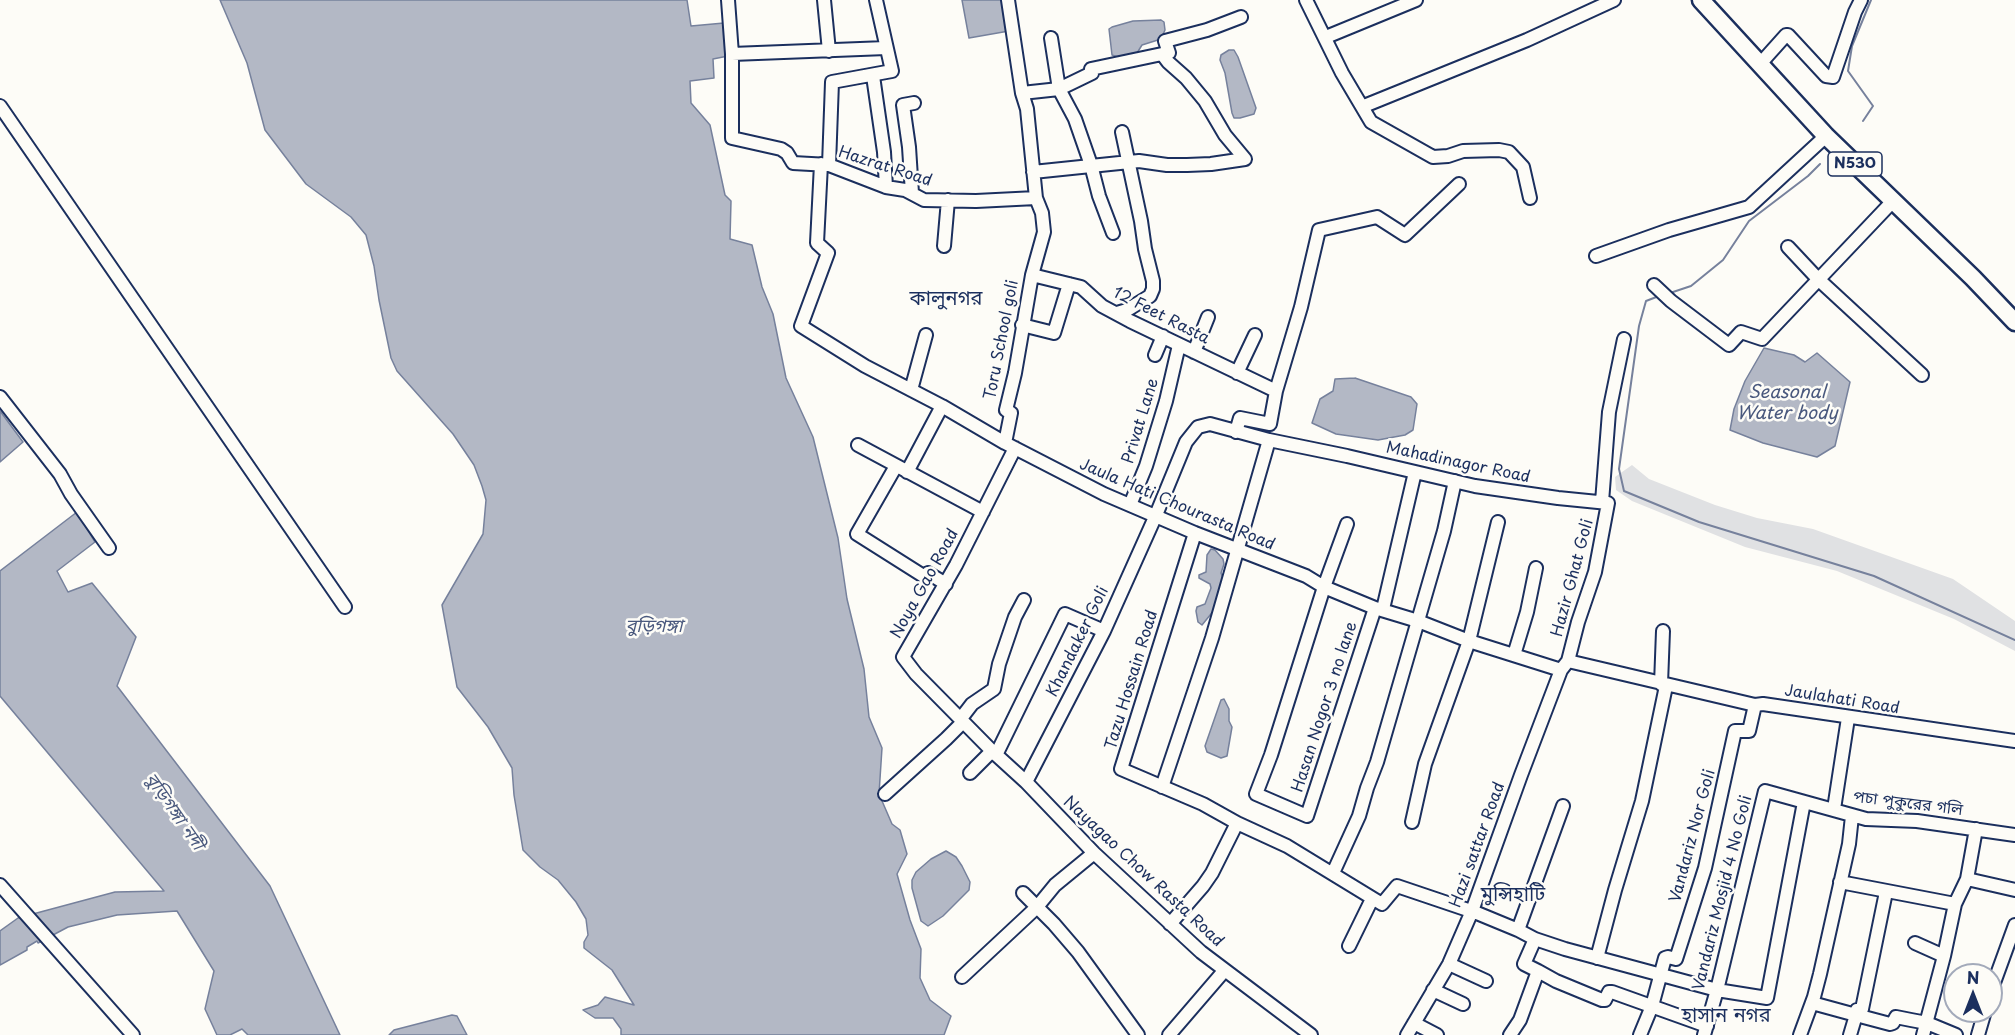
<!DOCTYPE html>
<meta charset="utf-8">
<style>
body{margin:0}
#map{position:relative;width:2015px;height:1035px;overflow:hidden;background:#fdfcf7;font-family:"Playpen Sans",sans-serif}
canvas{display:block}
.north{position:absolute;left:1943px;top:963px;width:60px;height:60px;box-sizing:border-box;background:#fdfcf7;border:2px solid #a3aaba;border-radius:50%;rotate:0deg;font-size:16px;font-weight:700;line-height:24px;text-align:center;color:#1b2f5e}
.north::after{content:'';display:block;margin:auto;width:21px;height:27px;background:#1b2f5e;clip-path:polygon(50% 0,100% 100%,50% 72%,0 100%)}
</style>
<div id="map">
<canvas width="2015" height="1035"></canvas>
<div class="north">N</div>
</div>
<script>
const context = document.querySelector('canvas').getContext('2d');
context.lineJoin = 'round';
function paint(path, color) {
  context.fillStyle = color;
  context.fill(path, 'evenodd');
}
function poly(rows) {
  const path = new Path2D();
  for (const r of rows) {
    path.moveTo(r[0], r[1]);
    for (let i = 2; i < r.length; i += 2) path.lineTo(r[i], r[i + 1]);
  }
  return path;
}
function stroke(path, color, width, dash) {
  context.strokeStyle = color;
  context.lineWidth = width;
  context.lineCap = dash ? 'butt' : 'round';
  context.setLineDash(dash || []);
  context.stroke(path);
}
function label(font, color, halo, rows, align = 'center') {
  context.font = font + ' "Playpen Sans","Noto Sans Bengali",sans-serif';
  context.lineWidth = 5;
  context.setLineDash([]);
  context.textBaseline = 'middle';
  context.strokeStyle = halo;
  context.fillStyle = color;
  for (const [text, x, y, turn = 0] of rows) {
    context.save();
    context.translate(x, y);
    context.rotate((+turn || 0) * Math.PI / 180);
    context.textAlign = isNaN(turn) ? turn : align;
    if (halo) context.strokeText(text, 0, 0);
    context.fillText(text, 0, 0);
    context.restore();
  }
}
const green = poly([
 [1632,465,1649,479,1715,505,1757,518,1813,529,1953,579,2015,621,2015,651,1954,619,1837,571,1745,547,1632,501,1616,490,1615,477]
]);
const water = poly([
 [220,0,687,0,691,26,724,23,728,56,713,59,714,78,690,81,691,103,710,125,725,195,731,201,730,239,752,245,762,287,773,314,786,378,813,437,838,538,847,599,864,669,869,717,882,748,879,794,892,824,900,830,907,854,897,874,910,920,921,949,920,978,930,1000,951,1016,944,1035,621,1035,621,1029,613,1018,595,1018,583,1010,598,1005,605,997,634,1005,612,970,584,948,584,942,588,935,586,919,576,902,558,880,540,867,523,850,514,795,512,768,488,727,457,687,442,605,483,534,486,500,482,486,474,465,453,434,397,371,391,358,379,300,374,266,366,235,351,217,306,184,265,130,247,63,220,0],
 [962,0,1004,0,1009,31,969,38,962,0],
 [1161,20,1164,22,1165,30,1161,39,1142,45,1137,53,1118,57,1112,55,1109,29,1112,27,1133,21,1161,20],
 [1229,50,1234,50,1238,57,1256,108,1254,114,1240,118,1234,118,1232,113,1225,73,1220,60,1221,55,1229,50],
 [1764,348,1794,355,1805,362,1817,353,1850,382,1835,446,1817,457,1763,443,1730,430,1734,409,1745,381,1764,348],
 [1355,378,1411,397,1417,404,1413,430,1405,435,1378,440,1336,434,1312,423,1320,399,1333,391,1335,379,1355,378],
 [0,411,23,442,0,462,0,411],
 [77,512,95,542,57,571,68,592,92,583,136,637,117,686,270,886,340,1035,248,1035,242,1029,230,1035,217,1035,205,1009,214,971,177,911,117,915,68,927,38,943,37,941,27,947,27,950,0,965,0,931,18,918,115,892,164,891,0,696,0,571,77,512],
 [1211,549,1215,550,1223,559,1224,564,1221,573,1225,583,1215,609,1202,625,1198,622,1196,611,1197,607,1205,604,1211,588,1210,584,1199,578,1199,575,1206,572,1207,555,1211,549],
 [1224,699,1229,709,1229,721,1232,727,1227,756,1221,758,1207,752,1205,746,1221,700,1224,699],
 [946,851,956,857,962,866,970,882,969,890,943,916,928,926,921,921,912,888,912,880,916,872,931,859,946,851],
 [452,1015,457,1016,467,1035,389,1035,394,1030,452,1015]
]);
const stream = poly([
 [1863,121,1873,106,1848,71,1852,46,1871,0],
 [1670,293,1691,286,1723,260,1749,221,1808,176,1820,164],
 [1659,296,1646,301,1639,326,1619,469,1624,491,1699,522,1874,576,2015,640]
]);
const minor = poly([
 [728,0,732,54,732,138,781,149,787,153,793,163,829,165,886,187,905,190,924,200,976,201,1036,198],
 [824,0,829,51],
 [1306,0,1342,73,1371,122,1433,157,1448,156,1463,151,1499,150,1509,152,1523,167,1530,198],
 [1326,37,1416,0],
 [1051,38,1059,89,1075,119,1091,165,1099,196,1113,233],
 [732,54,886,48],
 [1162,54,1169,53,1165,41,1207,30,1241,17],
 [1760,64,1786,35,1788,35,1826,76,1833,77,1855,12,1861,0],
 [873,76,884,152,886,187],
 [1022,93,1059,89,1092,73,1091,69,1162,54,1168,62,1186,78,1205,101,1225,135,1245,159,1211,164,1187,165,1167,165,1139,161,1033,172],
 [0,106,345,607],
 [1364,106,1527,40,1614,0],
 [821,164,817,243,828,253,801,326,865,366,942,406,1005,443,1104,494,1195,533,1306,576,1324,587,1375,608,1418,621,1469,641,1561,670],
 [829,165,832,82,892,71,876,0],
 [912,193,909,147,903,105,914,103],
 [944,246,948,200],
 [1788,247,1818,279,1922,375],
 [1596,256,1669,230,1749,207,1826,136],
 [1032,275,1081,287,1102,306,1130,321,1276,391],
 [1654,285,1671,301,1729,345,1741,332,1762,339,1893,201],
 [1117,313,1127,310,1150,296,1153,289,1153,281,1145,249,1141,221,1122,132],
 [1022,325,1054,333,1069,284],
 [1194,352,1208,317],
 [1155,355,1163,336],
 [1237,373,1255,335],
 [911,390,926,335],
 [0,397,60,474,71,494,109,548],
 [1236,432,1240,418,1270,424,1276,391,1301,307,1319,230,1377,217,1405,235,1459,184],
 [1005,443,1011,413,1006,410,1015,373,1032,275,1044,232,1042,213,1036,198,1027,109,1022,93,1008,0],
 [858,445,983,512],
 [1015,448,956,565,903,657,916,674,992,751,1026,782,1094,853,1201,952,1311,1035],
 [896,466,857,534,925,577,928,573,946,584],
 [907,472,942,406],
 [1602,502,1609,412,1624,339],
 [1130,505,1146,466,1166,401,1179,345],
 [1347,524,1324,587,1271,755,1256,794,1307,816,1375,608],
 [1383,609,1415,472],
 [1514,655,1527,612,1536,568],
 [1568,661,1755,705,1763,704,2015,741],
 [1661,684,1663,631],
 [996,755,1065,614,1104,631],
 [970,773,992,751],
 [1026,782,1104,631,1156,515,1186,442,1198,427,1210,424,1269,440,1347,456,1475,486,1558,498,1608,503,1595,572,1578,622,1568,661,1561,670,1521,775,1472,911,1449,964,1407,1035],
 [1162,787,1212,638,1269,440],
 [885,794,946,739,963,722,962,717,972,704,994,689,999,664,1015,617,1024,600],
 [1834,809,1848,718],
 [1412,822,1425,764,1469,641,1498,522],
 [1237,823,1287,846,1382,904,1397,886,1471,911],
 [1333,873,1359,816,1367,788,1377,762,1444,531,1455,481],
 [1967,879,2015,890],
 [1840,882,1955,904],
 [0,885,133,1035],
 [1886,892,1862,1009,1857,1010,1856,1015,1890,1024,1893,1023,1896,1017,1911,1020,1927,1023,1956,1035],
 [1023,893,1054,924,1078,952,1138,1035],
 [1472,911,1518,930,1535,939,1565,949,1717,990,1767,998,1804,802],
 [1170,924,1203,886,1212,873,1237,823,1203,804,1121,769,1195,533],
 [1518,930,1563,806],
 [1915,943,1944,956],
 [1349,946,1372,899],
 [1597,958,1615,890,1642,801,1666,686],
 [1449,964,1486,981],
 [1538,971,1556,981,1602,1000,1605,1000,1609,992,1612,992,1707,1026],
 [962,977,1037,907,1055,885,1094,853],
 [1433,990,1463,1004],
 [1991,991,2015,925],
 [1812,1003,1856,1015,1850,1035],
 [1414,1023,1437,1035],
 [1169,1035,1224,971],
 [1510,1035,1520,1020,1538,971,1524,964,1535,939],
 [1640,1035,1652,1006,1665,958,1668,957,1676,959,1705,868,1735,731,1749,731,1755,705],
 [1704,1035,1717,990,1765,791,1866,819,1917,821,2015,835],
 [1800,1035,1814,997,1820,974,1849,844,1852,816],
 [1923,1035,1944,956,1955,904,1967,879,1976,829],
 [1978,1035,1985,1011]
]);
const highway = poly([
 [1701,0,1826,136,1973,278,2015,322]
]);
const shields = [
 [1855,164,54]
];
const shieldNames = [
 ["N530",1855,164]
];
const streetNames = [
 ["Hazrat Road",885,167,18],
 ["12 Feet Rasta",1161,316,27],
 ["Toru School goli",1002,340,-79],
 ["Privat Lane",1141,421,-73],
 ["Mahadinagor Road",1458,463,12],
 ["Jaula Hati Chourasta Road",1177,505,23],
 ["Hazir Ghat Goli",1573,578,-75],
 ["Noya Gao Road",925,584,-61],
 ["Khandaker Goli",1078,642,-64],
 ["Tazu Hossain Road",1132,680,-73],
 ["Jaulahati Road",1842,700,9],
 ["Hasan Nogor 3 no lane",1325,707,-72],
 ["পচা পুকুরের গলি",1908,804,7],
 ["Vandariz Nor Goli",1693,836,-75],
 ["Hazi sattar Road",1478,845,-70],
 ["Nayagao Chow Rasta Road",1143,872,43],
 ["Vandariz Mosjid 4 No Goli",1723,893,-76]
];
const waterNames = [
 ["Seasonal",1787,393],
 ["Water body",1787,414],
 ["বুড়িগঙ্গা",654,627],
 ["বুড়িগঙ্গা নদী",174,812,55]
];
const quarterNames = [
 ["কালুনগর",946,299],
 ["মুন্সিহাটি",1513,895],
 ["হাসান নগর",1726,1016]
];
paint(green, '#e0e1e3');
paint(water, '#b3b8c5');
stroke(water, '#76819c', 1.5);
stroke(stream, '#76819c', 2);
stroke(minor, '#1b2f5e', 16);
stroke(highway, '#1b2f5e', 21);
stroke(minor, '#fdfcf7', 12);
stroke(highway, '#fdfcf7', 16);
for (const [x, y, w] of shields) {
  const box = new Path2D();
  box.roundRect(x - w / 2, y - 12, w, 24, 4.5);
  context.fillStyle = '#fdfcf7';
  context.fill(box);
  stroke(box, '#1b2f5e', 1.5);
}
label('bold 15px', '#1b2f5e', null, shieldNames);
label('16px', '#1b2f5e', '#fdfcf7', streetNames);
label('italic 18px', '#49587d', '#fdfcf7', waterNames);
label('20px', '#1b2f5e', '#fdfcf7', quarterNames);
</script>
